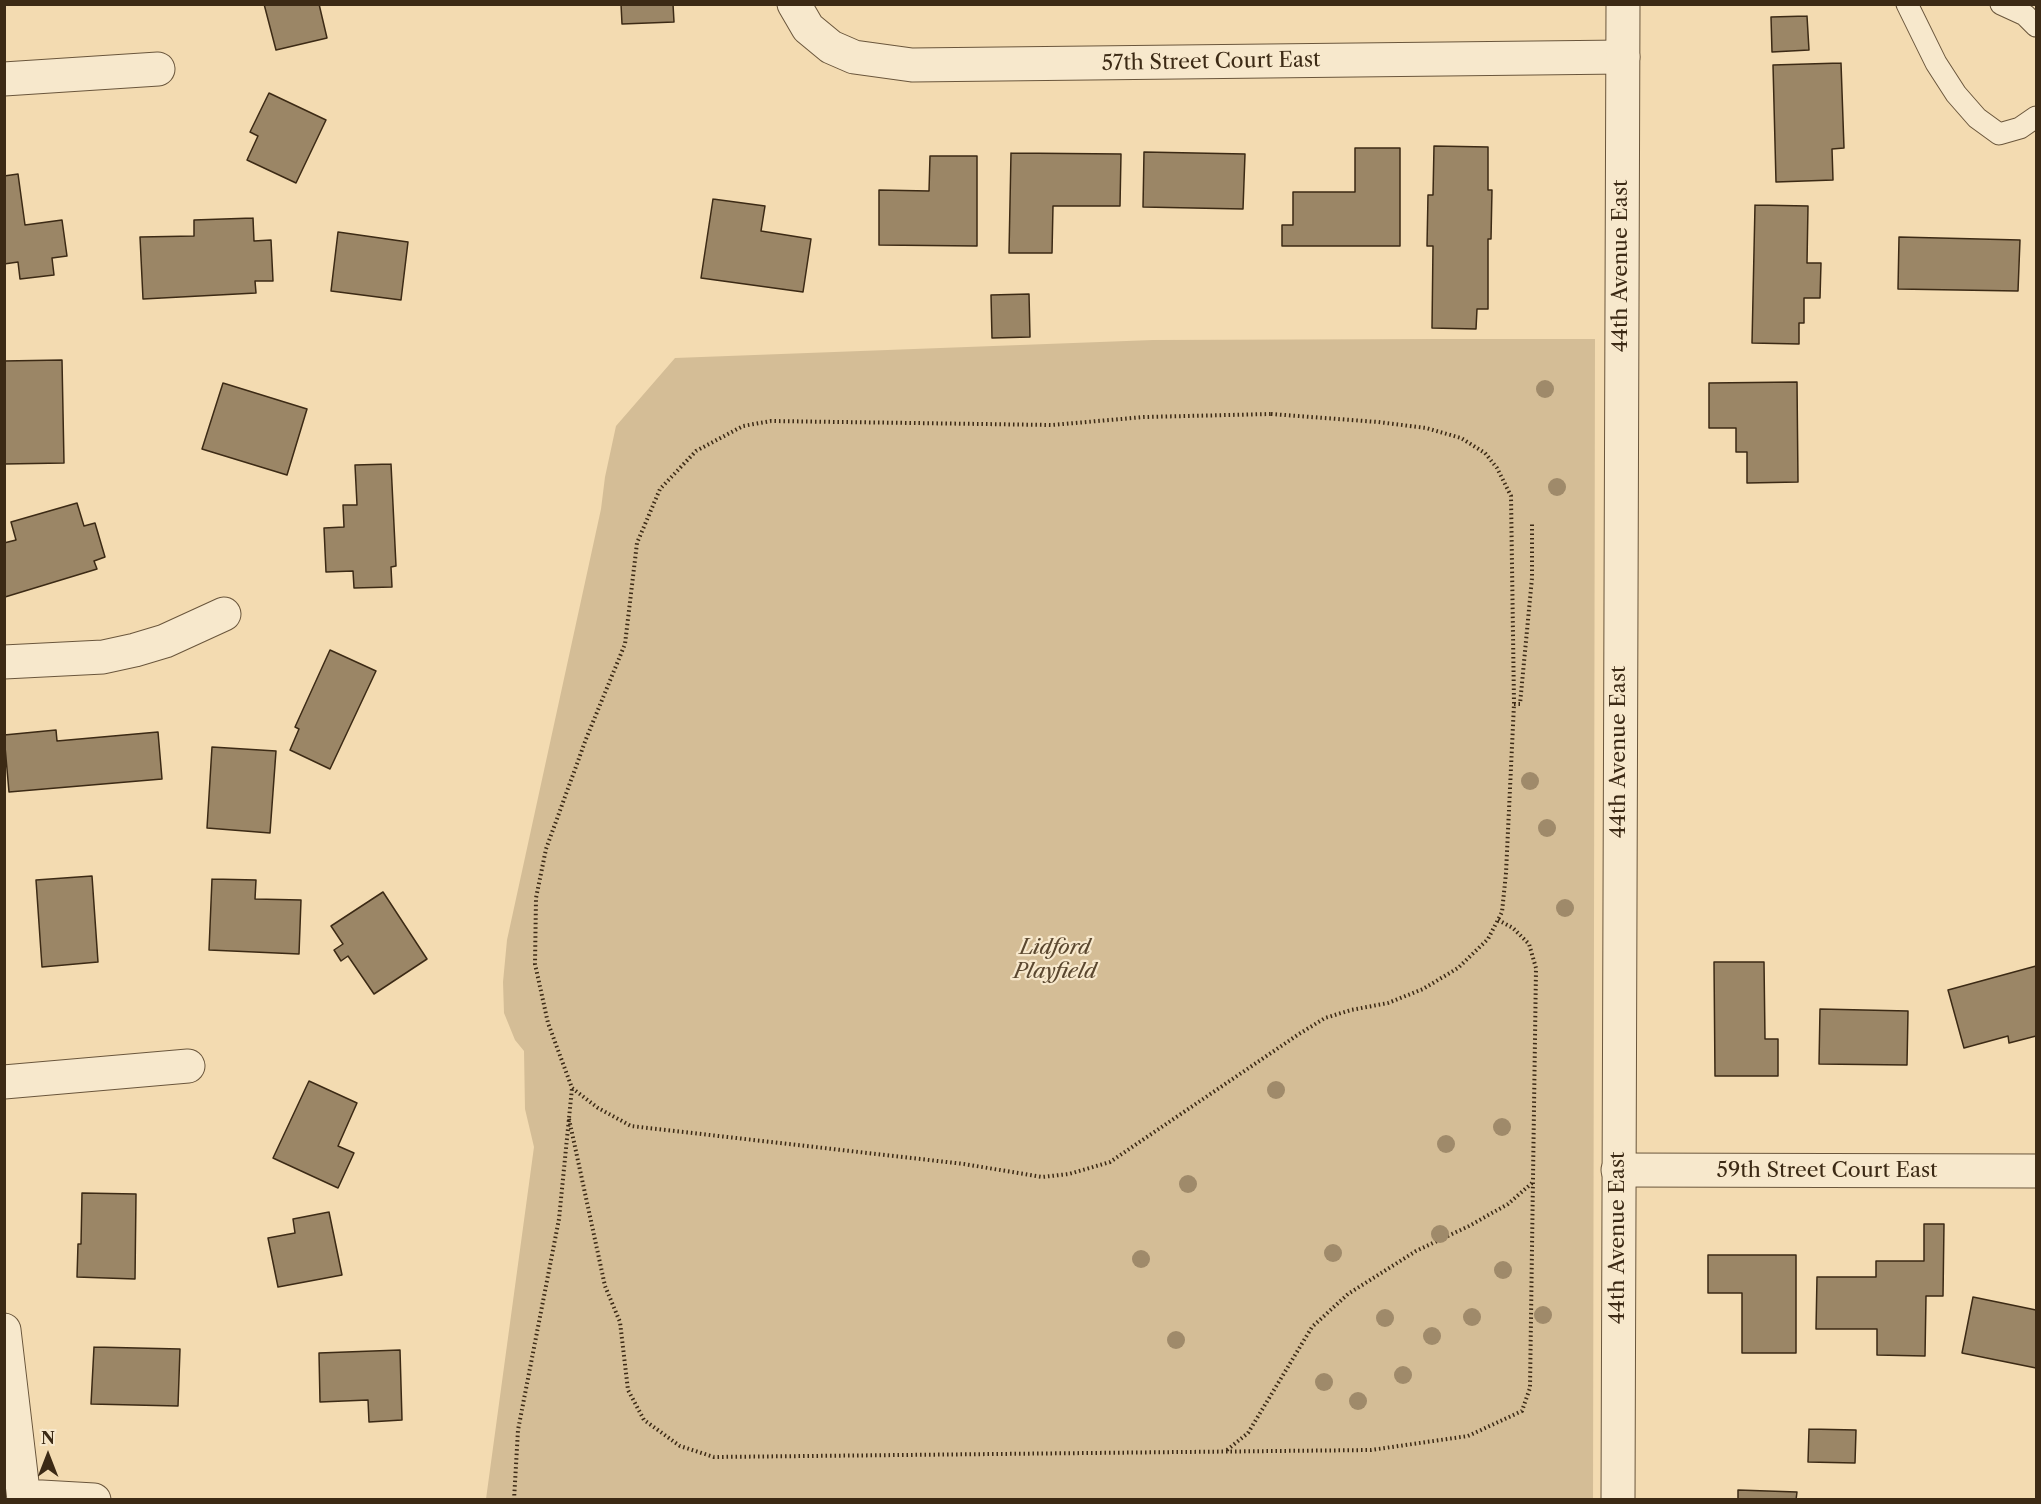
<!DOCTYPE html>
<style>
body{margin:0}
#map{position:relative;width:2041px;height:1504px;overflow:hidden;background:#f3dbb1;font-family:"Libre Caslon Text",serif}
canvas{display:block}
.frame{position:absolute;inset:0;border:6px solid #3c2a15;pointer-events:none}
.north{position:absolute;left:18px;top:1426px;width:60px;height:60px;-webkit-text-stroke:4px #f7e8cc;paint-order:stroke;rotate:0deg;font-size:16px;font-weight:700;line-height:24px;text-align:center;color:#3c2a15}
.north::after{content:'';display:block;margin:auto;width:21px;height:27px;background:#3c2a15;clip-path:polygon(50% 0,100% 100%,50% 72%,0 100%)}
</style>
<div id="map">
<canvas width="2041" height="1504"></canvas>
<div class="frame"></div>
<div class="north">N</div>
</div>
<script>
const context = document.querySelector('canvas').getContext('2d');
context.lineJoin = 'round';
function paint(path, color) {
  context.fillStyle = color;
  context.fill(path, 'evenodd');
}
function poly(rows) {
  const path = new Path2D();
  for (const r of rows) {
    path.moveTo(r[0], r[1]);
    for (let i = 2; i < r.length; i += 2) path.lineTo(r[i], r[i + 1]);
  }
  return path;
}
function stroke(path, color, width, dash) {
  context.strokeStyle = color;
  context.lineWidth = width;
  context.lineCap = dash ? 'butt' : 'round';
  context.setLineDash(dash || []);
  context.stroke(path);
}
function label(font, color, halo, rows, align = 'center') {
  context.font = font + ' "Libre Caslon Text",serif';
  context.lineWidth = 4.5;
  context.setLineDash([]);
  context.textBaseline = 'middle';
  context.strokeStyle = halo;
  context.fillStyle = color;
  for (const [text, x, y, turn = 0] of rows) {
    context.save();
    context.translate(x, y);
    context.rotate((+turn || 0) * Math.PI / 180);
    context.textAlign = isNaN(turn) ? turn : align;
    if (halo) context.strokeText(text, 0, 0);
    context.fillText(text, 0, 0);
    context.restore();
  }
}
const green = poly([
 [1435,339,1595,339,1593,1499,486,1499,534,1147,525,1109,524,1051,515,1040,504,1013,503,982,507,940,601,509,605,477,616,426,675,358,1153,340]
]);
const building = poly([
 [264,4,319,4,327,38,276,50,264,4],
 [621,4,673,4,674,22,622,24,621,4],
 [1807,16,1809,50,1772,52,1771,17,1807,16],
 [1841,63,1844,148,1832,149,1833,180,1776,182,1773,65,1841,63],
 [269,93,326,120,296,183,247,160,258,136,250,132,269,93],
 [1434,146,1488,147,1488,190,1492,190,1491,239,1488,239,1488,309,1477,309,1476,329,1432,328,1433,246,1427,246,1428,195,1433,195,1434,146],
 [1355,148,1400,148,1400,246,1282,246,1282,225,1293,225,1293,192,1355,192,1355,148],
 [1144,152,1245,154,1243,209,1143,207,1144,152],
 [1011,153,1121,154,1120,206,1053,206,1052,253,1009,253,1011,153],
 [930,156,977,156,977,246,879,245,879,190,929,191,930,156],
 [18,174,25,225,62,220,67,256,52,258,54,275,20,279,18,262,4,264,4,176,18,174],
 [713,199,765,206,761,231,811,239,803,292,701,278,713,199],
 [1755,205,1808,206,1807,263,1821,263,1820,298,1804,298,1804,323,1799,323,1799,344,1752,343,1755,205],
 [253,218,254,241,271,240,273,281,255,281,256,293,143,299,140,237,194,236,194,220,253,218],
 [338,232,408,242,401,300,331,291,338,232],
 [1899,237,2020,240,2018,291,1898,289,1899,237],
 [1029,294,1030,337,992,338,991,295,1029,294],
 [62,360,64,463,4,464,4,361,62,360],
 [1797,382,1798,482,1747,483,1747,452,1736,452,1736,428,1709,428,1709,383,1797,382],
 [223,383,307,409,287,475,202,449,223,383],
 [391,464,396,566,391,567,392,587,354,588,353,571,326,572,324,528,344,527,343,505,357,505,355,465,391,464],
 [77,503,84,526,95,523,105,557,94,561,97,569,5,597,4,543,16,540,11,522,77,503],
 [330,650,376,671,330,769,290,750,299,729,295,727,330,650],
 [56,730,57,741,158,732,162,779,9,792,4,735,56,730],
 [212,747,276,751,270,833,207,828,212,747],
 [92,876,98,962,42,967,36,880,92,876],
 [212,879,256,880,255,899,301,900,299,954,209,950,212,879],
 [383,892,427,959,374,994,348,956,341,961,334,950,343,944,331,926,383,892],
 [1714,962,1764,962,1765,1039,1778,1039,1778,1076,1715,1076,1714,962],
 [2036,966,2036,1036,2009,1043,2008,1036,1964,1048,1948,990,2036,966],
 [1820,1009,1908,1011,1907,1065,1819,1064,1820,1009],
 [309,1081,357,1103,338,1146,354,1153,338,1188,273,1158,309,1081],
 [82,1193,136,1194,135,1279,77,1277,78,1244,81,1244,82,1193],
 [329,1212,342,1275,278,1287,268,1238,295,1233,293,1219,329,1212],
 [1924,1224,1944,1224,1943,1296,1926,1296,1925,1356,1877,1355,1877,1329,1816,1329,1817,1277,1876,1277,1876,1261,1924,1261,1924,1224],
 [1708,1255,1796,1255,1796,1353,1742,1353,1742,1293,1708,1293,1708,1255],
 [1973,1297,2036,1310,2036,1368,1962,1353,1973,1297],
 [94,1347,180,1349,178,1406,91,1404,94,1347],
 [400,1350,402,1420,369,1422,368,1400,320,1402,319,1353,400,1350],
 [1809,1429,1856,1430,1855,1463,1808,1462,1809,1429],
 [1738,1490,1797,1492,1796,1500,1738,1500,1738,1490]
]);
const path = poly([
 [1271,414,1378,422,1426,428,1461,438,1485,453,1497,468,1511,496,1514,704,1506,873,1502,912,1488,939,1458,968,1423,989,1388,1003,1351,1010,1325,1018,1299,1034,1110,1162,1069,1174,1042,1177,964,1164,631,1126,598,1108,572,1088,548,1023,535,964,536,898,546,849,586,739,625,644,637,543,660,489,696,451,743,426,771,421,1052,425,1144,417,1271,414],
 [1514,704,1520,704,1532,578,1532,522],
 [569,1119,605,1286,620,1322,628,1390,644,1420,680,1446,714,1457,1371,1450,1468,1436,1522,1411,1530,1388,1536,968,1529,944,1513,928,1498,920],
 [1227,1450,1248,1433,1312,1327,1348,1294,1416,1251,1469,1226,1508,1204,1532,1183],
 [514,1500,518,1430,559,1219,572,1088]
]);
const service = poly([
 [1907,4,1936,63,1956,94,1977,118,1999,134,2020,128,2036,117],
 [2001,4,2025,15,2036,26]
]);
const minor = poly([
 [794,4,808,28,831,47,854,57,912,65,1623,57],
 [4,79,158,69],
 [4,662,103,657,135,650,165,641,224,614],
 [4,1082,188,1066],
 [1618,1170,2036,1171],
 [4,1330,24,1500],
 [24,1496,94,1500]
]);
const tertiary = poly([
 [1618,1500,1623,4]
]);
const trees = [
 [1545,389],
 [1557,487],
 [1530,781],
 [1547,828],
 [1565,908],
 [1276,1090],
 [1502,1127],
 [1446,1144],
 [1188,1184],
 [1440,1234],
 [1333,1253],
 [1141,1259],
 [1503,1270],
 [1543,1315],
 [1472,1317],
 [1385,1318],
 [1432,1336],
 [1176,1340],
 [1403,1375],
 [1324,1382],
 [1358,1401]
];
const streetNames = [
 ["57th Street Court East",1211,62,-1],
 ["44th Avenue East",1621,266,-90],
 ["44th Avenue East",1619,752,-90],
 ["59th Street Court East",1827,1171],
 ["44th Avenue East",1618,1238,-90]
];
const parkNames = [
 ["Lidford",1055,948],
 ["Playfield",1055,972]
];
paint(green, '#d4bd96');
paint(building, '#9b8666');
stroke(building, '#3c2a15', 1.5);
stroke(service, '#6a563c', 23);
stroke(minor, '#6a563c', 35);
stroke(tertiary, '#6a563c', 35);
stroke(path, '#3c2a15', 4, [1.5, 3]);
stroke(service, '#f7e8cc', 21);
stroke(minor, '#f7e8cc', 33);
stroke(tertiary, '#f7e8cc', 33);
context.fillStyle = '#9f8a6a';
for (const [x, y] of trees) {
  context.beginPath();
  context.arc(x, y, 9, 0, 2 * Math.PI);
  context.fill();
}
label('21px', '#3c2a15', '#f7e8cc', streetNames);
label('italic 21px', '#5a472f', '#f7e8cc', parkNames);
</script>
